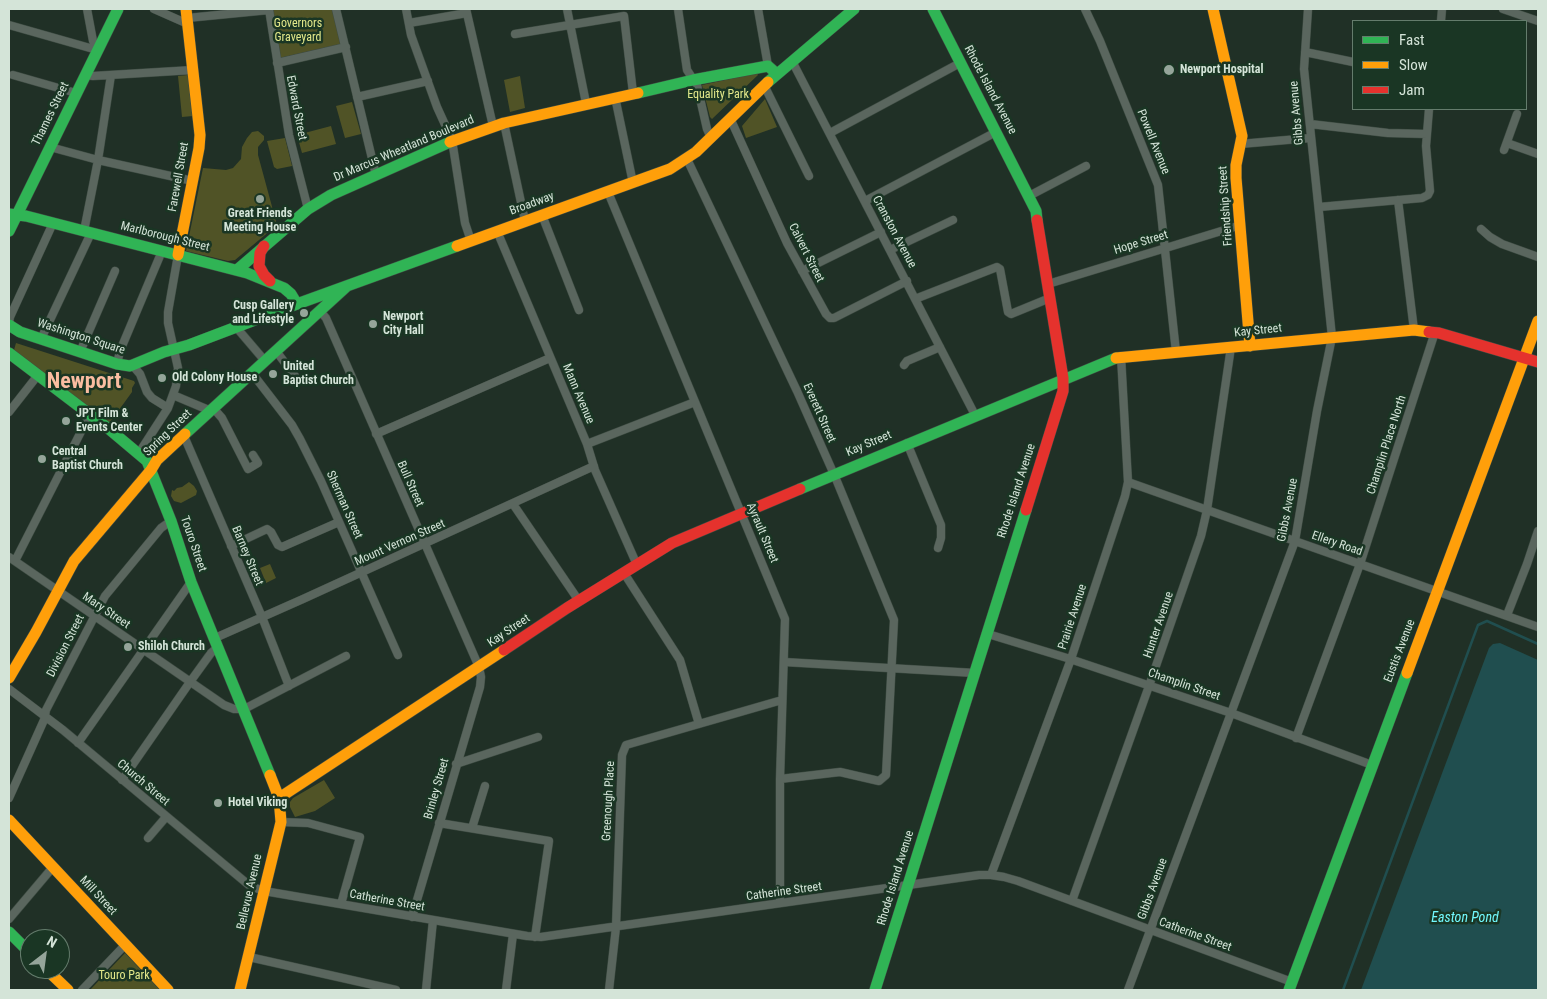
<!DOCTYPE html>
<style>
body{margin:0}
#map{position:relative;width:1547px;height:999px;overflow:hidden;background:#203026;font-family:"Roboto Condensed",sans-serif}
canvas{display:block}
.frame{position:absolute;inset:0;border:10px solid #d4e4d8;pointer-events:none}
.legend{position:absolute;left:1352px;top:20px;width:175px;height:90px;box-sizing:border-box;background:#1a3624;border:1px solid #647c6c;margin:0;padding:6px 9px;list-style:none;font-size:15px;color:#d4e4d8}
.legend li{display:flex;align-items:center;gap:10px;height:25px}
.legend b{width:25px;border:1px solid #647c6c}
.north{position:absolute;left:20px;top:929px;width:50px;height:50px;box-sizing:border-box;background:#1a3624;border:1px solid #647c6c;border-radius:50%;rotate:30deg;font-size:14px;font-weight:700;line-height:20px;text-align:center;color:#d4e4d8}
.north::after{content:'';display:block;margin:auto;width:18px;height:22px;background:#95a59a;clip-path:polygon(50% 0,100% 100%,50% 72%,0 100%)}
</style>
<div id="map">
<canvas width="1547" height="999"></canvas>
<div class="frame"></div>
<ul class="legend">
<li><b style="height:6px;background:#30b455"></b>Fast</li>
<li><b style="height:6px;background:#ff9f0a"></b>Slow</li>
<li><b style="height:6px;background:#e5322d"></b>Jam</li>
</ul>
<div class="north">N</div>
</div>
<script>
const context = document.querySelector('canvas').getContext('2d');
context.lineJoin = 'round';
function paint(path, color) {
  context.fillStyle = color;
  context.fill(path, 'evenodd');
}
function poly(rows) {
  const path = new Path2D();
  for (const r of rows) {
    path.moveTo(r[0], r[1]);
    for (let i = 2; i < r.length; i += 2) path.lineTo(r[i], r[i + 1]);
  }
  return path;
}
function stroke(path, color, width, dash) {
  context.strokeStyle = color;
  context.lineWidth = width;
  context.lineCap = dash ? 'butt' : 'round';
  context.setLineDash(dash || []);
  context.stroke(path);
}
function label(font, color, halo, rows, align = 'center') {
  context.font = font + ' "Roboto Condensed",sans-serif';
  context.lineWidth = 5;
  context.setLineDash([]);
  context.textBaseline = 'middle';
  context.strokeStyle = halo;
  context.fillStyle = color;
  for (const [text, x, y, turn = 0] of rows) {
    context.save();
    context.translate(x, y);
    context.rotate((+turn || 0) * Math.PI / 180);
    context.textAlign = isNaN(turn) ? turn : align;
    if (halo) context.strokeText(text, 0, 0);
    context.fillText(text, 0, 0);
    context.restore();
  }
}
const green = poly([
 [273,9,333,9,342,44,280,58],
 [757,73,758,75,712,119,710,117,702,85],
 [188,75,193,116,182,117,178,76],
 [520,76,525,108,510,112,504,80],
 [765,99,777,127,746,138,742,126],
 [352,102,361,134,345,138,336,106],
 [331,126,336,144,302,153,297,135],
 [258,131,264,136,264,140,258,147,258,155,277,225,235,260,228,261,186,251,203,168,226,170,233,168,241,159,242,147,247,138,252,132],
 [285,138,292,166,277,169,274,167,267,141],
 [16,343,134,381,135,383,132,388,132,392,111,421,108,423,14,350],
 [189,482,194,486,197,491,196,495,181,503,174,501,171,496,172,490,174,491,177,488,182,487],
 [270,564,276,578,266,583,260,568],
 [324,780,335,798,315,811,295,817,290,807,290,802,293,798],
 [125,953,160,990,90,990]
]);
const water = poly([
 [1500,643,1538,660,1538,990,1361,990,1489,648,1493,644]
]);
const stream = poly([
 [1343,990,1478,625,1487,621,1538,644]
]);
const street = poly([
 [87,9,93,41,97,50],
 [154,9,188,24],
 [269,9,289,135,308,209],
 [336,9,376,175],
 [406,9,411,35,437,107,452,140,465,223,471,241],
 [466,9,493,126],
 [567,9,586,103],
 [678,9,687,70,697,85,707,129,711,138],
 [758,9,768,66],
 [1085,9,1100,41,1158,185,1176,352],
 [1503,9,1538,21],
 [187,18,269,10],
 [1441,21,1442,9],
 [409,23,467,13],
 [9,25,97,50],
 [515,34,624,16,633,93],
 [1305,52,1353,62],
 [792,61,975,415],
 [277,63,346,47],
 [13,75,76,93],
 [85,75,93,76,193,70],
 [764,85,809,176],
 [357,97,428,81],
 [615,97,633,183],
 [730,118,787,243,826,314,830,318,834,318,907,281],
 [504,123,525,221],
 [1310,124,1388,133,1427,134],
 [830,133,960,63],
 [1507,143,1538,154],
 [1240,144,1310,138],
 [50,147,98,160,193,181],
 [1504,150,1517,114],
 [687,159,797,391,836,479,894,620,886,775,879,781,840,772,780,779],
 [608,192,785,619,780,779,780,903],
 [1029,196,1086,166],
 [1398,200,1414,330],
 [865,201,996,132],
 [1319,207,1422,198,1428,195,1430,191,1426,146,1429,109],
 [542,215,579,310],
 [1481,229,1490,237,1502,244,1538,257],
 [84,231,98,160,111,75],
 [497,231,587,444,595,470,637,565],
 [890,250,953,220],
 [802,271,881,232],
 [1048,284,1241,225],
 [915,299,997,267,1000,269,1008,312,1011,314,1050,298],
 [320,311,326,318,479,667,481,677,480,687,412,917],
 [11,326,9,322,10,317,53,223],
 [236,327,265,361],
 [41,339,91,233],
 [276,351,295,376],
 [80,352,115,271],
 [117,364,120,351,162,251],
 [904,365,907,361,940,347],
 [133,366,140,374,147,392,152,398,168,408],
 [252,373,292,425,300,439,321,481,398,655],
 [173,395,211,411],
 [214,409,222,418,248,469,258,463,253,455],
 [9,412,38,375],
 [376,434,550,358],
 [184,436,262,617,289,686],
 [907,443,941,525,941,538,938,548],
 [587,444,695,402],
 [139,453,168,408,176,386,178,368,168,323,168,312,178,255],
 [1128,482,1538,627],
 [513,504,579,601],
 [231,546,267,529,271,532,278,545,282,547,339,522],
 [9,557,224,705,234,709,242,709,248,707,346,656],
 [15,561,90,414],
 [624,573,680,660,699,724],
 [1507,615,1527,564,1538,531],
 [988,634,1067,658,1231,713,1372,765],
 [215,638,303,599,594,466],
 [784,662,975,673],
 [9,689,63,730,250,886,264,891,527,936,541,937,979,875,991,875,1004,877,1018,881,1292,982],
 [1296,738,1360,564,1435,332],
 [78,743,191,582],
 [456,764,538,737],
 [122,780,190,682,211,653,218,647],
 [9,798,44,720,46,710,105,596,161,528,171,521],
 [281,822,308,823,360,837,341,904],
 [439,823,549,841,535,937],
 [472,828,485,786],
 [148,838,166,817],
 [991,875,1071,659,1125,496,1128,482,1121,356],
 [1072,901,1149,686,1201,536,1207,510,1231,347],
 [9,919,53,867],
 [249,957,396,990],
 [82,990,125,945],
 [426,990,433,920],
 [506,990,513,934],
 [609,990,616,927,622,755,626,745,782,700],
 [1128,990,1295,541,1317,411,1332,337,1304,69,1308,9]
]);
const fast = poly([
 [933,9,1036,211,1037,220],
 [768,82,854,9],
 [638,93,693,80,768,66,777,74],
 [9,214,26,216,247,273,284,288,291,294,297,304,457,246],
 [9,231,118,9],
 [237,270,308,209,331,195,450,142],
 [9,325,20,332,117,364,130,366,164,352,189,345,297,304],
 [9,353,109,429,147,461,171,521,191,582,270,775],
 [185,434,346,287],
 [800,489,1116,358],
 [9,932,30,953],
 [875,990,1026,510],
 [1289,990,1407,673]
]);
const slow = poly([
 [1213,9,1242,136,1236,165,1236,178,1250,346],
 [450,142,504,123,638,93],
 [457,246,670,169,696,152,768,82],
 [178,255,199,148,200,135,186,9],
 [1116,358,1414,330,1429,332],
 [1407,673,1538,321],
 [9,678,36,632,74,561,151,470,157,460,185,434],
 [279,798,504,650],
 [9,820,168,990],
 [46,969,68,990],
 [240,990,281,822,279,798,270,775]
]);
const jam = poly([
 [264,246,260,253,259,266,264,275,270,281],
 [1429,332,1439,333,1538,362],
 [1026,510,1063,391,1063,378,1037,220],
 [504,650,567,608,672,543,800,489]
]);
const markers = [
 [1169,70,6,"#95a59a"],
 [260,199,5,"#95a59a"],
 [304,313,5,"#95a59a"],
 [373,324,5,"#95a59a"],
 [273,374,5,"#95a59a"],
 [162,378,5,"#95a59a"],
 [66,421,5,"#95a59a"],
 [42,459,5,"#95a59a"],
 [128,647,5,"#95a59a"],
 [218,803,5,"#95a59a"]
];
const parkNames = [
 ["Governors",298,24],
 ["Graveyard",298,38],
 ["Equality Park",718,95],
 ["Touro Park",124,976]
];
const poiNames = [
 ["Newport Hospital",1180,70],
 ["Great Friends",260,214,"center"],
 ["Meeting House",260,228,"center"],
 ["Cusp Gallery",294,306,"right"],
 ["and Lifestyle",294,320,"right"],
 ["Newport",383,317],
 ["City Hall",383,331],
 ["United",283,367],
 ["Baptist Church",283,381],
 ["Old Colony House",172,378],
 ["JPT Film &",76,414],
 ["Events Center",76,428],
 ["Central",52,452],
 ["Baptist Church",52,466],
 ["Shiloh Church",138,647],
 ["Hotel Viking",228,803]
];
const streetNames = [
 ["Rhode Island Avenue",990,90,62],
 ["Edward Street",296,108,79],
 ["Gibbs Avenue",1297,113,-95],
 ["Thames Street",51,114,-64],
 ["Powell Avenue",1153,142,68],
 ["Dr Marcus Wheatland Boulevard",404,149,-23],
 ["Farewell Street",179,177,-80],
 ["Broadway",532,204,-20],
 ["Friendship Street",1226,206,-94],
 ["Cranston Avenue",894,232,62],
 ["Marlborough Street",165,237,14],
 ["Hope Street",1141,243,-17],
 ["Calvert Street",806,253,63],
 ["Kay Street",1258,331,-6],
 ["Washington Square",81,337,18],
 ["Mann Avenue",578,394,67],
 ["Everett Street",819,413,66],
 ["Spring Street",168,433,-44],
 ["Kay Street",869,444,-23],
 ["Champlin Place North",1387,445,-72],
 ["Bull Street",410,484,66],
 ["Rhode Island Avenue",1017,491,-72],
 ["Sherman Street",344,505,66],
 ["Gibbs Avenue",1288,510,-79],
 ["Ayrault Street",762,533,67],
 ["Mount Vernon Street",400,543,-24],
 ["Touro Street",193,544,71],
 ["Ellery Road",1337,544,19],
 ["Barney Street",247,556,67],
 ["Mary Street",106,611,34],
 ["Prairie Avenue",1073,617,-72],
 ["Hunter Avenue",1159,625,-71],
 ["Kay Street",509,631,-34],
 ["Division Street",66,646,-63],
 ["Eustis Avenue",1400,651,-69],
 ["Champlin Street",1184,685,19],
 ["Church Street",143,783,40],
 ["Brinley Street",437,789,-74],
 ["Greenough Place",609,801,-87],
 ["Rhode Island Avenue",896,878,-73],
 ["Gibbs Avenue",1153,889,-70],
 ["Bellevue Avenue",250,892,-77],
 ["Catherine Street",784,892,-8],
 ["Mill Street",98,896,47],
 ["Catherine Street",387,901,10],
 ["Catherine Street",1195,935,20]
];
const waterNames = [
 ["Easton Pond",1465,918]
];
const townNames = [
 ["Newport",84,382]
];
paint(green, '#505326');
paint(water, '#204e4f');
stroke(stream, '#204e4f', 2.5);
stroke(street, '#3e4c43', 9);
stroke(fast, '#3e4c43', 12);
stroke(slow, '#3e4c43', 12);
stroke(jam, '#3e4c43', 12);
stroke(street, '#5a665e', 8);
stroke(fast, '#30b455', 11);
stroke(slow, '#ff9f0a', 11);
stroke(jam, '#e5322d', 11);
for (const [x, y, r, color] of markers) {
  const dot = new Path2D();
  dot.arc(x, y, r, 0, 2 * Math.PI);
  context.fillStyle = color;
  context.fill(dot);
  stroke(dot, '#1a3624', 2);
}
label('12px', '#e3e88a', '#1a3624', parkNames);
label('bold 12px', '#d4e4d8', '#1a3624', poiNames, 'left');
label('12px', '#d4e4d8', '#1a3624', streetNames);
label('italic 14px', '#72f9fe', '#1a3624', waterNames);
label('bold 22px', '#fabda1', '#1a3624', townNames);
</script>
